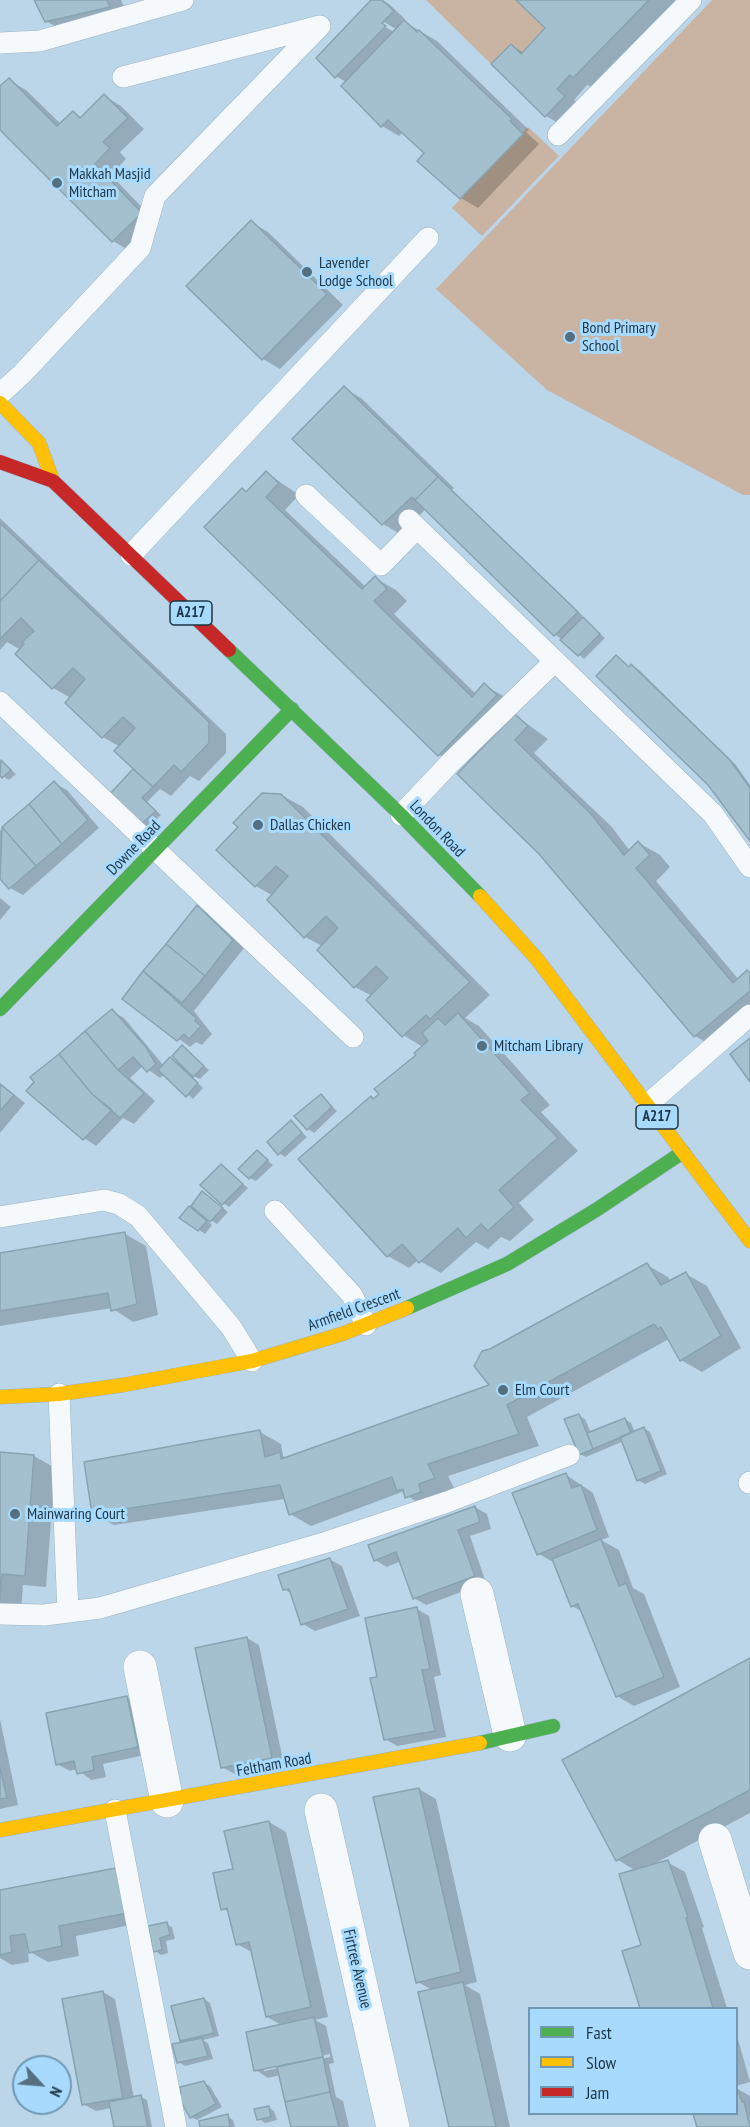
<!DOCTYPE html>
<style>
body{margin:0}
#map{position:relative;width:750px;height:2127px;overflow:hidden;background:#bcd6e9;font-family:"PT Sans Narrow",sans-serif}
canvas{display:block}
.legend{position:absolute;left:528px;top:2007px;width:210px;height:108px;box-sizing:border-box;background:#a8dafd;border:2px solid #7098b4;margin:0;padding:8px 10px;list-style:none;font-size:18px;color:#1d3647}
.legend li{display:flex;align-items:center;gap:12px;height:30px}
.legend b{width:30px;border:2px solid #7098b4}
.north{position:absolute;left:12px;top:2055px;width:60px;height:60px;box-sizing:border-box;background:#a8dafd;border:2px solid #7098b4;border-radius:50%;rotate:116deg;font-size:16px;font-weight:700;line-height:24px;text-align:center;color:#1d3647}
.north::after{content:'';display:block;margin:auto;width:21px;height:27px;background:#556e80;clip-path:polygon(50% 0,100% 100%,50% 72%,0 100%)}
</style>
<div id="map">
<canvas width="750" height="2127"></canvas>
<ul class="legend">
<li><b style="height:8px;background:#4caf50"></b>Fast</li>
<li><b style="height:8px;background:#ffc107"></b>Slow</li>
<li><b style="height:8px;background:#c62828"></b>Jam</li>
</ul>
<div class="north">N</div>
</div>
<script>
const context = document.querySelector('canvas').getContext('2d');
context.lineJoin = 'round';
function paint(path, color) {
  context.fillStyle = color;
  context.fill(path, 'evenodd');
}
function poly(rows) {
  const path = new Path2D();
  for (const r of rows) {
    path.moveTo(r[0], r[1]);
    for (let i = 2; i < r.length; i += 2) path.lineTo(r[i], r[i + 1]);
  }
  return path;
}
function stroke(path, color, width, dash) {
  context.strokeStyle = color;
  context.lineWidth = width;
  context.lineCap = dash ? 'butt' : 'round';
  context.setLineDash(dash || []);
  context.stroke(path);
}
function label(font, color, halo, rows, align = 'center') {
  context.font = font + ' "PT Sans Narrow",sans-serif';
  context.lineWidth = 6;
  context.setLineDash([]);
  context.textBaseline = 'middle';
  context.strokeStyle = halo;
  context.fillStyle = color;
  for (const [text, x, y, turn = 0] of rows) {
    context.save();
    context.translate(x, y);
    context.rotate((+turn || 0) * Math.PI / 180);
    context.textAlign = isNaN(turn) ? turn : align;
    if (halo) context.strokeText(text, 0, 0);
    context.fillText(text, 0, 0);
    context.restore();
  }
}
const green = poly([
 [426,0,516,0,545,28,521,54,511,44,491,64],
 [712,0,750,0,750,495,743,495,547,390,436,289],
 [528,127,559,156,482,236,452,208]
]);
const shadow = poly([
 [36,0,121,0,130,19,67,33,46,21],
 [373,0,382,0,389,4,405,19,403,21,437,41,529,130,526,132,539,144,478,208,461,198,419,161,426,153,403,132,399,136,382,126,346,82,336,76],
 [377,18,396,29,394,32,375,21],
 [518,0,676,0,591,87,587,85,574,100,582,107,563,126,546,116,511,45,524,53,547,28],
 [9,80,26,90,61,124,73,113,82,118,104,96,121,106,144,129,120,152,126,159,111,175,158,224,130,251,113,241,0,129,0,88],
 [251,222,268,232,343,305,280,369,263,359,188,286],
 [344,388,361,398,454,488,452,490,583,616,581,617,605,638,584,659,555,634,426,509,400,534,383,524,294,439],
 [267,473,299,495,285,510,366,587,375,578,396,590,407,601,394,614,476,694,484,685,505,697,460,767,439,755,242,489,248,493],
 [0,518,226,734,226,753,199,781,190,776,171,796,160,789,147,802,161,815,147,828,141,824,134,771,141,775,120,747,103,737,67,703,71,698,53,688,17,654,21,650,7,642,0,650],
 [616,657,630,668,632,666,638,669,736,765,750,785,750,838],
 [516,716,548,739,534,753,611,826,630,851,639,843,660,855,670,867,656,881,739,980,750,973,750,1020,716,1048,695,1036,540,853,459,774],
 [1,761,16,774,9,780,0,774],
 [54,783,67,790,99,828,23,895,10,888,0,877,0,831],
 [281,795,303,807,490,995,465,1018,479,1026,550,1105,541,1112,578,1151,519,1203,534,1220,510,1241,501,1237,488,1249,476,1242,441,1273,418,1260,409,1268,388,1256,371,1097,374,1100,423,1047,403,1035,372,996,355,987,322,946,305,937,273,896,256,886,218,850],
 [0,898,11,907,0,920],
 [197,907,210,914,244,948,194,1011,212,1034,202,1045,196,1042,190,1047,124,999],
 [112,1011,124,1018,164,1066,171,1059,183,1066,182,1047,209,1070,200,1079,189,1074,203,1088,193,1099,165,1074,160,1078,143,1066,130,1078,155,1101,134,1124,123,1118,96,1146,84,1138],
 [0,1083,25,1103,0,1133],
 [321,1096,337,1111,314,1133,308,1129],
 [291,1122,307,1137,285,1157,279,1153],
 [257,1152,273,1165,256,1181,250,1178],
 [221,1166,248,1188,229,1207,223,1203],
 [209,1197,228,1212,217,1224,211,1220],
 [195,1212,212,1225,205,1234,182,1217],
 [125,1234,146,1246,158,1315,133,1322,112,1308,0,1326,0,1255],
 [647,1265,668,1277,671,1282,686,1274,707,1286,741,1348,702,1372,681,1360,669,1339,527,1417,539,1446,448,1476,455,1490,427,1509,402,1492,311,1526,290,1514,285,1499,114,1525,93,1513,260,1432,281,1444,283,1456,287,1458,491,1386,491,1351],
 [579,1416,585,1419,591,1433,625,1419,631,1423,635,1433,644,1428,650,1432,667,1474,645,1484,638,1480,624,1441,586,1457,580,1454],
 [0,1453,34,1456,55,1468,46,1587,23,1585,21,1612,0,1610],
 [565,1474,593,1493,609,1537,601,1540,619,1550,633,1588,644,1594,680,1687,634,1706,617,1696,583,1612,572,1606,554,1560,551,1561,539,1554],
 [475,1507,487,1514,491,1529,470,1536,486,1583,426,1605,414,1598,401,1561,387,1567,375,1560],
 [329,1559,342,1566,360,1616,315,1631,303,1624,292,1594,284,1589],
 [417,1609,429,1616,441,1675,434,1677,446,1737,397,1746,385,1739,379,1678],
 [247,1638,259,1645,284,1765,235,1774,222,1767],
 [750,1660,750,1813,652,1865,667,1862,685,1872,704,1927,702,1928,727,2008,642,2008,624,1952,643,1946,636,1871,618,1860],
 [126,1697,139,1704,149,1754,103,1764,106,1777,91,1780,77,1769,70,1771,57,1764],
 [0,1719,18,1805,0,1809],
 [419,1789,436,1799,477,1982,465,1985,480,1994,510,2127,450,2127,432,1990,418,1982],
 [269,1822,286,1832,328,2017,315,2020,326,2026,334,2063,329,2064,336,2097,343,2101,349,2127,293,2127,280,2075,268,2078,256,2070,283,2026,267,2017,253,1953,237,1944,229,1912,223,1909,235,1870],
 [330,2054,330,2057,264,2071,264,2068],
 [120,1868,145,1922,76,1936,79,1956,48,1962,30,1952,29,1945,27,1945,29,1962,12,1965,0,1958,0,1892],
 [166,1924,172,1927,175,1939,166,1941,168,1953,161,1955,155,1951,150,1928],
 [103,1992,115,1999,134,2098,141,2097,147,2100,152,2127,115,2127,111,2108,96,2111,83,2104],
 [204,1999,210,2003,219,2036,203,2040,208,2043,213,2059,185,2066,179,2062,186,2043,181,2040],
 [736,2032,750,2082,736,2086],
 [204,2083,210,2086,222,2107,197,2120,191,2117],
 [736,2088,750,2096,750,2127,698,2127,694,2114,736,2114],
 [268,2107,274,2111,277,2120,265,2123,259,2119],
 [227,2116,233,2120,235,2127,202,2127]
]);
const building = poly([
 [34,0,107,0,110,7,45,22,34,0],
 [371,0,382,0,394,11,382,23,386,26,335,78,316,58,371,0],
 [516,0,649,0,573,78,570,75,557,89,565,96,545,117,491,64,511,44,521,54,545,28,516,0],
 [404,20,417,32,419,30,512,119,510,121,523,134,460,199,417,161,424,153,388,120,381,127,341,86,404,20],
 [9,78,57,126,73,111,80,118,104,94,128,118,103,142,110,148,95,164,142,213,112,242,0,130,0,86,9,78],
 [251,220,327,294,262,360,186,286,251,220],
 [344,386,438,477,415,500,412,497,382,525,292,439,344,386],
 [266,471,279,483,266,497,362,589,375,576,387,589,374,601,472,697,484,683,497,695,438,756,204,527,242,488,246,492,266,471],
 [438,477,578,612,554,636,415,500,438,477],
 [0,523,39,560,0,601,0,523],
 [39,560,209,722,209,743,181,772,174,765,153,787,114,751,135,728,123,717,102,738,65,703,85,679,73,668,52,689,15,654,24,644,22,642,34,631,21,618,0,639,0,601,39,560],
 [583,617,600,634,578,656,560,640,583,617],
 [616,655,629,667,631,664,730,760,750,788,750,841,708,785,596,676,616,655],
 [515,714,528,726,515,740,590,813,624,855,638,841,650,855,636,868,733,983,747,970,750,973,750,991,694,1037,539,854,457,774,515,714],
 [1,760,11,770,2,778,0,776,1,760],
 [133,769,153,787,142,798,156,811,140,825,108,796,133,769],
 [54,781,88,820,62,844,29,804,54,781],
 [262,793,281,794,470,982,430,1019,426,1015,402,1037,366,1000,388,978,376,966,354,988,317,950,338,928,326,916,304,938,267,900,288,876,276,866,255,887,216,850,238,827,233,823,262,793],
 [29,804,62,844,36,866,2,827,29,804],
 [2,827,36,866,9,889,0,879,2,827],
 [197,905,233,940,205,976,166,944,197,905],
 [166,944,205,976,182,1003,143,971,166,944],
 [143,971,196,1018,195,1021,201,1026,189,1039,184,1034,177,1041,122,999,143,971],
 [112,1009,146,1047,156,1064,147,1072,133,1057,118,1070,85,1031,112,1009],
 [458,1013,530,1093,521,1100,558,1138,499,1190,514,1207,488,1231,481,1224,466,1238,458,1228,419,1263,402,1244,387,1257,298,1159,371,1096,373,1099,379,1094,374,1089,416,1055,414,1053,428,1041,422,1033,438,1018,445,1025,458,1013],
 [85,1031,118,1070,144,1093,120,1118,92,1094,59,1054,85,1031],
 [750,1038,750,1082,730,1054,750,1038],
 [182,1045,204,1066,193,1077,172,1056,182,1045],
 [59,1054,92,1094,112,1110,83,1140,26,1091,34,1082,30,1077,59,1054],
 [170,1057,198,1083,186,1097,158,1070,170,1057],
 [0,1084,14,1095,0,1111,0,1084],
 [321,1094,332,1107,307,1130,294,1116,321,1094],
 [291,1120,302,1133,278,1155,267,1142,291,1120],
 [257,1150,268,1160,249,1179,238,1169,257,1150],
 [221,1164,243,1184,222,1205,200,1185,221,1164],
 [202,1191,223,1208,210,1222,191,1206,202,1191],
 [189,1206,207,1221,198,1231,179,1218,189,1206],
 [125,1232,137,1304,111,1311,108,1293,0,1311,0,1253,125,1232],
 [647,1263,661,1285,686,1272,721,1336,680,1361,661,1327,658,1329,654,1324,507,1405,519,1434,428,1464,435,1478,419,1484,421,1492,405,1498,403,1489,397,1491,392,1477,289,1515,280,1485,92,1514,84,1462,260,1430,265,1457,280,1452,281,1459,489,1385,474,1366,482,1351,490,1349,647,1263],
 [579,1414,593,1449,579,1455,564,1419,579,1414],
 [625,1418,631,1433,593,1449,587,1433,625,1418],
 [644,1427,661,1471,637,1481,620,1437,644,1427],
 [0,1452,34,1455,25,1576,2,1574,0,1599,0,1452],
 [566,1473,572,1488,581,1485,597,1530,537,1555,512,1493,566,1473],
 [475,1506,480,1522,458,1530,475,1576,413,1599,396,1552,374,1561,368,1545,475,1506],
 [601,1539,619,1586,626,1583,664,1677,616,1697,578,1604,571,1607,552,1559,601,1539],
 [330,1558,348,1609,301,1625,289,1589,283,1590,278,1575,330,1558],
 [417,1607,430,1669,422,1670,435,1731,384,1740,370,1678,377,1677,365,1618,417,1607],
 [247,1637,272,1758,221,1768,195,1648,247,1637],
 [750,1658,750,1790,616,1861,562,1760,750,1658],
 [127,1696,138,1747,92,1757,94,1770,77,1774,74,1761,56,1765,46,1713,127,1696],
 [0,1767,7,1798,0,1799,0,1767],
 [419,1788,461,1972,416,1983,373,1797,419,1788],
 [269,1821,311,2007,266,2017,249,1942,236,1945,227,1908,221,1910,213,1873,233,1869,224,1831,269,1821],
 [668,1860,688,1917,686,1918,713,2008,640,2008,622,1951,641,1945,619,1874,668,1860],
 [121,1867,128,1913,59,1926,62,1946,29,1953,25,1934,10,1936,12,1952,0,1955,0,1890,121,1867],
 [167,1922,170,1935,160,1938,162,1950,153,1952,148,1926,167,1922],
 [463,1982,496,2127,449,2127,418,1992,463,1982],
 [103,1991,123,2098,82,2105,62,1999,103,1991],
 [204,1998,214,2033,180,2041,171,2006,204,1998],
 [314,2017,323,2057,254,2071,246,2032,314,2017],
 [202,2038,208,2056,177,2063,172,2044,202,2038],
 [323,2057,330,2092,285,2102,277,2067,323,2057],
 [204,2081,216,2104,190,2118,178,2096,181,2094,180,2087,204,2081],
 [736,2086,742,2102,744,2101,750,2127,697,2127,693,2114,736,2114,736,2086],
 [330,2092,339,2127,291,2127,285,2102,330,2092],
 [141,2095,148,2127,114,2127,109,2102,141,2095],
 [269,2106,271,2117,257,2120,254,2109,269,2106],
 [228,2114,230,2127,200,2127,199,2121,228,2114]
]);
const lane = poly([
 [0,43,40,41,183,0],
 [558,135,691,0],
 [0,394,22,374,140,248,155,196,320,26,123,77],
 [306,495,381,565,417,528],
 [131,555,428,238],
 [555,661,713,814,750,867],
 [0,702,353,1037],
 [401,815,450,763,555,661,409,520],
 [647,1105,750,1015],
 [275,1211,352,1295,366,1325],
 [0,1217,104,1200,119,1204,138,1216,231,1327,252,1361],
 [59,1394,68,1612],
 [749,1483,750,1482],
 [0,1614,44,1615,100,1608,327,1542,447,1502,569,1455],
 [115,1810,176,2127]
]);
const street = poly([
 [477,1594,510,1735],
 [140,1667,167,1801],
 [321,1810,393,2127],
 [715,1840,750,1953]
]);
const fast = poly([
 [229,650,401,815,480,896],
 [0,1009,292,709],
 [407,1308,507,1264,596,1210,683,1152],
 [480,1743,553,1726]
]);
const slow = poly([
 [0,403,39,443,53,481],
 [480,896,537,959,750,1241],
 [0,1397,59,1394,123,1385,252,1361,342,1334,407,1308],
 [0,1830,480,1743]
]);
const jam = poly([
 [0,462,53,481,229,650]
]);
const markers = [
 [57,183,6,"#556e80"],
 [307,272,6,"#556e80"],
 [570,337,6,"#556e80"],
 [258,825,6,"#556e80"],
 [482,1046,6,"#556e80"],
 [503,1390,6,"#556e80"],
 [15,1514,6,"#556e80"]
];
const shields = [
 [191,613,42],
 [657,1117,42]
];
const shieldNames = [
 ["A217",191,613],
 ["A217",657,1117]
];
const poiNames = [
 ["Makkah Masjid",69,174],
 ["Mitcham",69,192],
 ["Lavender",319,263],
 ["Lodge School",319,281],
 ["Bond Primary",582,328],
 ["School",582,346],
 ["Dallas Chicken",270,825],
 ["Mitcham Library",494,1046],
 ["Elm Court",515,1390],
 ["Mainwaring Court",27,1514]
];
const streetNames = [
 ["London Road",437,829,46],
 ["Downe Road",134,848,-46],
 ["Armfield Crescent",354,1310,-20],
 ["Feltham Road",274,1765,-10],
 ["Firtree Avenue",357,1969,77]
];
paint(green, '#c9b4a3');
paint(shadow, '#0003');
paint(building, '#a4c0ce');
stroke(building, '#87a3b0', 1.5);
stroke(lane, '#9bb3c4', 22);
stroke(street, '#9bb3c4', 34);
stroke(fast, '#9bb3c4', 15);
stroke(slow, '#9bb3c4', 15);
stroke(jam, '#9bb3c4', 15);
stroke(lane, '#f5f9fc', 21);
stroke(street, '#f5f9fc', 33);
stroke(fast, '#4caf50', 14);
stroke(slow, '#ffc107', 14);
stroke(jam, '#c62828', 14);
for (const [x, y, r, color] of markers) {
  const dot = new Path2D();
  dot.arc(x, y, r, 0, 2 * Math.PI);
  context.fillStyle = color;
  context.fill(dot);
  stroke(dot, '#a8dafd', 2);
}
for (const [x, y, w] of shields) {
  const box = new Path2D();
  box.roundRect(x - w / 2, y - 12, w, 24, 4.5);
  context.fillStyle = '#a8dafd';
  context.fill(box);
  stroke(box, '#1d3647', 1.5);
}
label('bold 15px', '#1d3647', null, shieldNames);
label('16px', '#1d3647', '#a8dafd', poiNames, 'left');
label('16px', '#1d3647', '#a8dafd', streetNames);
</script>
